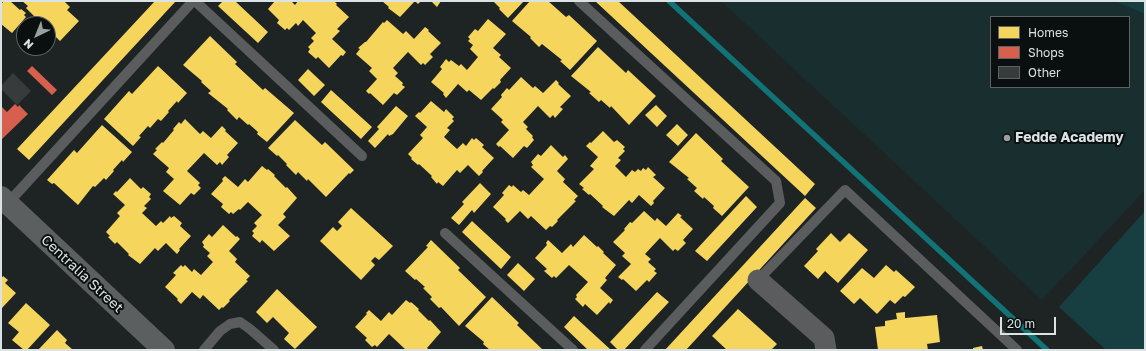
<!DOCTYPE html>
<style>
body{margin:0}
#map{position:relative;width:1146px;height:351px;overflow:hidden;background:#1e2424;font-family:"Golos Text",sans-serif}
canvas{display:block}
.frame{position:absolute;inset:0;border:2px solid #dae2e3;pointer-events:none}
.legend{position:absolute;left:990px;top:16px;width:140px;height:72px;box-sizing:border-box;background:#0a0f10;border:1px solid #5d6364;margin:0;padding:5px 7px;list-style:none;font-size:12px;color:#dae2e3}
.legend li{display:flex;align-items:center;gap:8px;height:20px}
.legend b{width:20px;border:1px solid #5d6364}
.north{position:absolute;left:16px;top:16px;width:40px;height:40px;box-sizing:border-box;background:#0a0f10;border:1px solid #5d6364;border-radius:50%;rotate:223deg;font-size:11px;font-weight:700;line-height:16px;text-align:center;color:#dae2e3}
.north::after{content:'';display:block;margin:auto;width:14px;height:18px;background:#98a0a0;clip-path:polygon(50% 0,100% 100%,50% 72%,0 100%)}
.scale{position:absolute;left:1000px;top:317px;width:56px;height:18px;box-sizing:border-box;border:2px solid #dae2e3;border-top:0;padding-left:5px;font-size:12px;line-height:14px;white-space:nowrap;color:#dae2e3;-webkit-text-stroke:3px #0a0f10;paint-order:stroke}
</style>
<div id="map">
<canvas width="1146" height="351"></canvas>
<div class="frame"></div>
<ul class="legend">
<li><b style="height:11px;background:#f6d55c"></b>Homes</li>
<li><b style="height:11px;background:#d6604d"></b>Shops</li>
<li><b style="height:11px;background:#383b3c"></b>Other</li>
</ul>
<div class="north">N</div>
<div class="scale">20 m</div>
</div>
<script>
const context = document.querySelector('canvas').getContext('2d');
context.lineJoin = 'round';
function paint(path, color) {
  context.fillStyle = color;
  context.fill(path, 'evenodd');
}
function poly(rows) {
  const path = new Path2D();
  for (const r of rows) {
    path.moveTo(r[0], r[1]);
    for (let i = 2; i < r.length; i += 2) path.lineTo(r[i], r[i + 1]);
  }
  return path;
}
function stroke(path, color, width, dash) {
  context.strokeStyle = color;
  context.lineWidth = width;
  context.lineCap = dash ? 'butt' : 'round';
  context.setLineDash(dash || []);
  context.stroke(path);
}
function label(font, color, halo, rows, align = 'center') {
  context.font = font + ' "Golos Text",sans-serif';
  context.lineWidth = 4;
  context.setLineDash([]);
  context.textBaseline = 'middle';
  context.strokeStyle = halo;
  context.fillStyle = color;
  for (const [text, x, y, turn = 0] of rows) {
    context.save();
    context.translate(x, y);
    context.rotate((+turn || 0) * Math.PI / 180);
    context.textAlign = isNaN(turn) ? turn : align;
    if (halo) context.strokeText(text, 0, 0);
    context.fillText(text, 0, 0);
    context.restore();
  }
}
const built = poly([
 [721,1,1145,1,1145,190,1042,300],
 [991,17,1129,17,1129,87,991,87]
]);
const green = poly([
 [1117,1,1145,1,1145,14,1117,2],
 [1145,211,1145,350,1106,350,1059,307]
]);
const homes = poly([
 [4,1,10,1,20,10,21,9,26,13,24,15,26,17,12,33,1,24,1,4],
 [22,1,64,1,70,7,67,10,79,21,60,41,48,29,48,24,39,24,34,19,36,18,26,8,28,6],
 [155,1,176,1,29,160,17,149],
 [223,1,235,1,268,32,258,43,218,6],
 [275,1,291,1,295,5,298,1,334,1,337,4,336,5,349,17,337,29,340,31,332,39,346,52,343,56,341,55,329,68,318,57,316,59,308,52,310,49,308,47,314,41,311,38,316,33,303,20,298,26,296,23,289,30,287,28,285,30,277,23,279,20,268,9],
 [382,1,421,1,418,4,415,1,400,17,388,8,389,7],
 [431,1,441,1,437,7],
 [493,1,524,1,508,18,499,9,500,8],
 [530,1,548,1,566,17,569,15,597,41,570,70,560,61,562,60,542,44,539,47,530,38,531,37,512,21],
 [595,1,618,1,815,184,805,196],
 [488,19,506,34,493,48,501,55,499,57,511,68,500,80,501,82,494,89,493,88,481,100,469,90,467,92,458,84,446,98,443,94,444,93,431,82,442,69,440,67,446,59,449,62,451,60,459,66,461,64,467,70,478,57,470,49,473,45,468,41,470,39,468,37,475,29,478,31],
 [387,20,403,34,406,31,414,39,425,27,429,30,428,31,441,43,430,54,433,57,425,65,423,63,421,65,408,52,393,68,398,73,395,76,403,83,402,85,405,87,397,95,394,93,383,105,370,93,369,94,366,91,377,79,369,71,372,68,356,54,360,49,358,48,365,42,366,42,383,22,384,23],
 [210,36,237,62,235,64,263,90,265,88,294,113,267,142,257,134,258,132,249,124,248,125,239,117,237,120,227,110,228,109,208,93,211,91,201,82,202,81,183,65],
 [598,47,626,73,628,70,656,96,629,125,611,106,610,108,601,100,599,102,589,93,591,92,571,76],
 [158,66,187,93,178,103,177,101,168,111,169,112,161,121,158,119,150,128,148,126,139,136,141,137,133,146,104,119,129,91,132,94],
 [308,69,325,85,314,96,298,80],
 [521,77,533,88,535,86,543,93,556,80,559,83,558,84,571,96,560,107,563,109,555,118,553,115,550,118,538,106,523,122,528,127,526,129,533,136,532,137,534,140,527,148,524,146,513,158,500,146,499,147,496,144,509,130,501,122,503,120,491,109,502,97,501,95,507,88,509,90],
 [331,90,372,127,361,139,321,102],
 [431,101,444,112,446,109,454,117,452,119,454,121,447,128,450,130,444,137,457,149,463,143,466,146,472,138,474,140,476,138,484,145,482,147,494,158,482,171,483,172,479,176,468,165,460,173,457,170,443,186,438,182,437,184,431,177,432,176,419,164,418,165,411,159,412,158,408,154,423,138,420,135,427,127,415,116,419,112,420,113],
 [656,105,667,116,657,127,645,115],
 [396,106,408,116,393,134,389,136,388,134,375,148,368,141,379,129,377,127],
 [185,119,200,134,203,131,211,138,222,126,226,130,225,131,238,143,227,155,229,157,222,165,220,162,217,165,204,153,187,171,200,183,198,185,201,188,194,195,191,193,180,205,163,191,174,179,166,172,169,168,153,154,157,150,155,149,162,142,163,143,174,130,173,129,179,122,181,124],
 [295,120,322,145,325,142,354,170,350,174,349,173,326,197,308,179,307,181,298,172,296,175,286,165,287,164,278,155,277,156,268,148],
 [677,124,688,135,678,146,666,135],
 [102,125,132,152,123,162,122,160,113,170,114,171,106,180,104,178,95,187,93,186,78,205,54,183,52,184,47,180,74,150,77,153],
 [603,131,614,142,617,140,625,147,623,149,625,151,618,158,621,160,615,166,626,177,632,170,635,172,638,169,641,171,643,168,646,170,648,167,656,175,653,177,665,188,653,201,654,203,651,206,639,195,632,203,629,200,614,216,602,207,603,206,590,194,589,195,582,189,584,188,579,184,594,169,590,166,598,157,586,146,590,142,591,143],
 [696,133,723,159,721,161,749,187,722,216,713,208,714,206,704,197,703,199,694,191,697,188,687,179,689,178,669,162],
 [551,145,563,157,565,155,568,159,557,171,565,179,563,182,578,196,574,200,576,201,557,220,558,221,552,227,550,226,546,230,531,216,528,219,520,211,508,223,505,220,506,219,493,207,504,195,502,193,509,185,512,187,513,185,521,192,523,190,529,195,544,179,531,167,533,165,531,162,538,154,541,156],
 [262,166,267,170,268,169,275,175,274,176,286,188,287,187,297,198,283,214,286,217,278,225,290,236,274,251,262,240,260,243,252,236,254,233,252,231,257,226,254,223,262,215,248,202,240,210,239,209,233,214,231,212,229,214,221,207,223,204,211,194,223,181,222,179,225,176,238,187,245,179,248,182],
 [130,178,141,189,143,187,151,194,149,197,151,199,144,206,147,208,142,213,156,226,161,221,163,223,170,216,171,218,174,216,182,223,180,226,191,236,179,249,180,250,177,254,166,243,158,251,155,248,140,264,128,255,129,254,117,242,115,244,108,237,110,236,106,232,120,216,117,213,125,205,113,194,116,191,117,192],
 [480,183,491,194,474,213,472,210,459,225,451,218,464,204,462,202],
 [746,196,757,207,707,261,695,251],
 [805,198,816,208,686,350,665,350],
 [351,208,393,246,379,260,375,257,371,261,375,265,361,280,320,241,333,227,337,231,342,226,338,222],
 [644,211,655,221,657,218,666,226,678,213,682,216,680,217,693,229,683,240,686,243,678,251,675,249,673,251,660,238,645,254,651,259,648,262,656,269,654,271,657,273,649,282,647,280,636,291,623,279,622,280,618,277,631,264,622,256,625,253,613,242,625,230,624,229,630,222,632,223],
 [472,221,511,257,501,269,462,232],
 [223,225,236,237,237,236,240,239,229,251,237,259,235,262,250,276,246,280,248,281,229,300,230,301,223,308,222,307,219,310,203,295,200,299,192,292,181,304,177,300,178,299,165,287,176,275,173,273,181,265,183,267,185,265,192,272,194,269,201,275,213,262,207,256,210,253,203,247,204,245,202,242,209,234,212,237],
 [831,233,840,242,849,233,868,250,838,283,825,271,818,279,804,266,818,251,816,249],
 [584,235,597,247,598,246,604,252,603,253,616,265,605,278,607,280,600,288,613,300,610,304,609,302,597,315,585,304,583,307,575,299,577,297,576,295,588,282,569,265,556,278,554,276,552,278,544,271,547,269,535,258,547,245,546,243,548,240,562,253,571,244,573,247],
 [431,240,460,268,458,270,486,297,459,326,441,307,439,308,430,299,432,297,423,288,425,287,416,279,415,280,405,271,428,247,426,246],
 [518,263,535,279,524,291,507,275],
 [886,265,894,272,896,270,915,287,905,297,903,296,895,304,890,300,877,314,860,298,854,304,840,291,862,268,874,278],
 [3,276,8,280,5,283,16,293,2,308,1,307,1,279],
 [277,289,317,327,295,349,284,339,289,333,273,317,267,323,256,312],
 [657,292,669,302,624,350,618,350,610,342],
 [492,297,519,323,517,325,543,350,490,350,483,344,484,342,465,326],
 [406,300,410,303,411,302,419,309,418,310,429,321,430,320,441,332,427,348,429,350,406,350,389,334,377,347,375,345,372,347,365,340,367,338,355,327,367,314,366,313,369,310,381,321,389,312,392,315],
 [26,303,50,325,27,350,24,350,12,340,19,332,8,323],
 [738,309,777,344,771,350,727,350,712,336],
 [905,312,905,318,937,315,940,342,927,344,928,350,878,350,875,327,885,326,885,321,897,319,896,313],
 [574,316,611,350,588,350,564,327],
 [57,330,67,340,65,343,73,350,38,350],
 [982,346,983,350,973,350,973,348]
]);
const shops = poly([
 [32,66,57,90,52,95,27,71],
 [15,104,18,107,19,105,28,114,1,140,1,106,7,112]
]);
const stream = poly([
 [669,1,1047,350]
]);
const building = poly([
 [13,73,31,91,17,105,1,89,1,86]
]);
const service = poly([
 [195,1,362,156],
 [579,1,776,181,780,203,645,350],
 [8,203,193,1],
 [445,233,573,350],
 [758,280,845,190,1017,350],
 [204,350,220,331,230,324,240,322,250,329,274,350]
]);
const minor = poly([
 [758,280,824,338,826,350]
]);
const secondary = poly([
 [1,197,164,350]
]);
const markers = [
 [1007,138,4,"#98a0a0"]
];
const poiNames = [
 ["Fedde Academy",1015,138]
];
const streetNames = [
 ["Centralia Street",82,274,43]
];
paint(built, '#192e2e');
paint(green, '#173f41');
paint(homes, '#f6d55c');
paint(shops, '#d6604d');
stroke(stream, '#127377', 5.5);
paint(building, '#383b3c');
stroke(service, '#5a5c5d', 10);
stroke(minor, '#5a5c5d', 21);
stroke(secondary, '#5b5f5f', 22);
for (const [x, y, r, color] of markers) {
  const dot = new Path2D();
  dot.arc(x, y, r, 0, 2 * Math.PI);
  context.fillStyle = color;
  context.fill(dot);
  stroke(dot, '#0a0f10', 1.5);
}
label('bold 14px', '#dae2e3', '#0a0f10', poiNames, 'left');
label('14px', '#dae2e3', '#0a0f10', streetNames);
</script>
